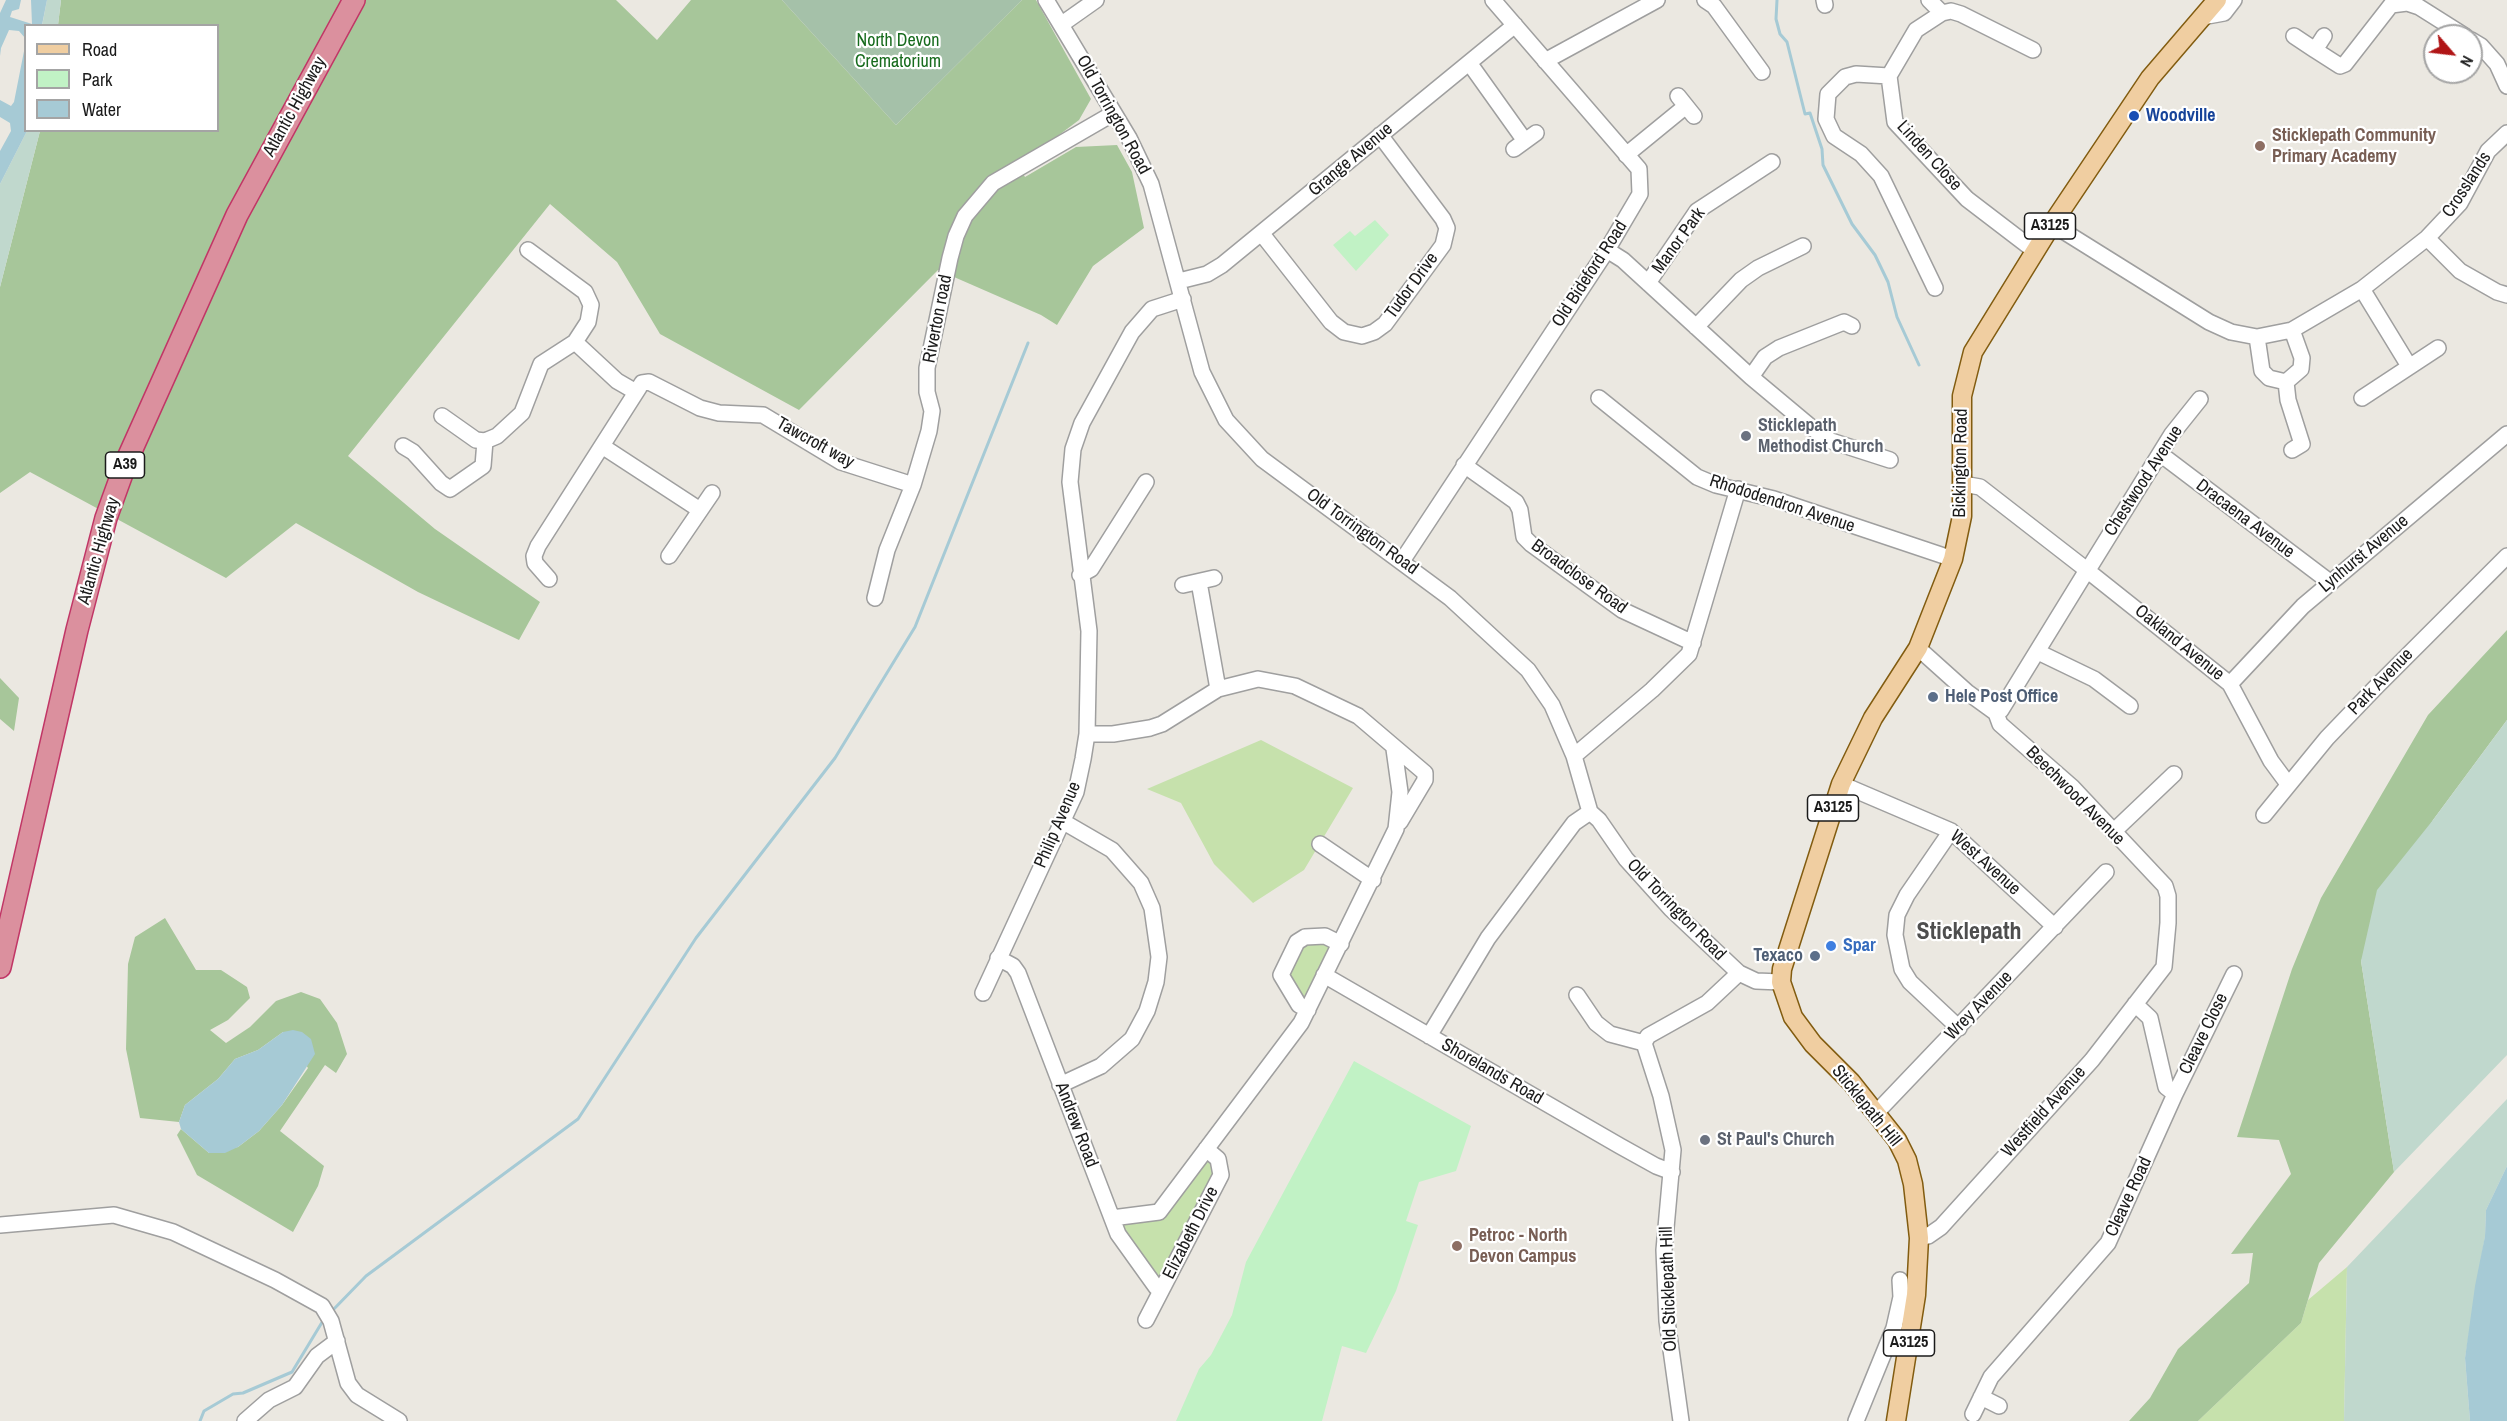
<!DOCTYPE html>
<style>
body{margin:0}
#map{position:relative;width:2507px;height:1421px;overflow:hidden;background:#ebe8e1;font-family:"Archivo Narrow",sans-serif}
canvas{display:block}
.legend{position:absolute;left:24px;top:24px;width:195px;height:108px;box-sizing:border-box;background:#fff;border:2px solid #a4a4a4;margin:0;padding:8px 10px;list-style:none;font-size:18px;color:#1b1b1b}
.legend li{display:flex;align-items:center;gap:12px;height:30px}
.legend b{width:30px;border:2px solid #a4a4a4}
.north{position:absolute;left:2423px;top:24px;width:60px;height:60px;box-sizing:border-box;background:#fff;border:2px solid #a4a4a4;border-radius:50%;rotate:118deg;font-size:16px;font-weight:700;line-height:24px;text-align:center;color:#1b1b1b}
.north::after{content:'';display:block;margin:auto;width:21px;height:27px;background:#b01516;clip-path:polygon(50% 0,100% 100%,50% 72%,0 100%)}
</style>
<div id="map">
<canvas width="2507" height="1421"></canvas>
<ul class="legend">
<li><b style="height:8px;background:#f0cea1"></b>Road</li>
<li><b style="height:16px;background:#c1f2c5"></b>Park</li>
<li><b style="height:16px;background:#a6cad5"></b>Water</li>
</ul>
<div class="north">N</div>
</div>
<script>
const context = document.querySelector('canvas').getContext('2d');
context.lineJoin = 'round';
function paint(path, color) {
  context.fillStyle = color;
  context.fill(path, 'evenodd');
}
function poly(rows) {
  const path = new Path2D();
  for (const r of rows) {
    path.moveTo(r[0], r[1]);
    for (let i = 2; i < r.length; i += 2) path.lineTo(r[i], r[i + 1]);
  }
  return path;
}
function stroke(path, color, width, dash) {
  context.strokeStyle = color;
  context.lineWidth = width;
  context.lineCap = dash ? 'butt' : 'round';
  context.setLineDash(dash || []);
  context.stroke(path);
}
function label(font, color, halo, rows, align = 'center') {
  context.font = font + ' "Archivo Narrow",sans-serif';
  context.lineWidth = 4.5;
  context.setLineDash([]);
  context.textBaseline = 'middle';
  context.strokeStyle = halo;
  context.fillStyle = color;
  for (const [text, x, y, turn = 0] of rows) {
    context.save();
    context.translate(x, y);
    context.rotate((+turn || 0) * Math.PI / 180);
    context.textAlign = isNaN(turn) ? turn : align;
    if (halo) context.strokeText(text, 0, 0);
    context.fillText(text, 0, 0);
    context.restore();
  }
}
const grass = poly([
 [1261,740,1353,788,1304,870,1253,903,1214,864,1181,803,1147,789],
 [1306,942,1337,945,1307,1005,1284,976],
 [1207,1156,1217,1167,1160,1284,1120,1231,1119,1222,1158,1216],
 [2347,1267,2344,1421,2198,1421,2301,1323,2308,1300]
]);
const forest = poly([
 [61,0,616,0,657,40,691,0,782,0,896,125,1022,0,1036,0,1091,99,1079,120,1047,144,1016,161,1025,177,1076,147,1117,145,1132,172,1144,228,1093,266,1057,325,1041,315,938,270,799,410,660,334,617,262,550,204,348,456,435,529,540,602,519,640,418,592,296,523,226,578,30,472,0,493,0,287,40,131,218,130,218,26,58,25],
 [2507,630,2507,720,2433,820,2361,961,2394,1172,2319,1263,2301,1323,2198,1421,2129,1421,2150,1398,2178,1349,2249,1283,2253,1253,2231,1254,2291,1174,2279,1140,2237,1137,2292,969,2321,898,2428,715],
 [0,678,19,698,14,731,0,719],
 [165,918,196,970,221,970,247,987,250,998,228,1020,210,1030,226,1043,250,1027,276,1001,301,992,320,999,337,1023,347,1054,336,1073,325,1065,280,1131,324,1166,318,1186,293,1232,197,1175,177,1135,181,1129,209,1153,238,1147,259,1131,282,1105,308,1068,283,1032,258,1050,235,1059,218,1079,185,1105,179,1122,140,1118,126,1049,128,964,135,937]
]);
const wetland = poly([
 [47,0,61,0,58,25,42,26],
 [27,131,40,131,0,287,0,184],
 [2507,720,2507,1055,2394,1172,2361,961,2377,890,2433,820],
 [2507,1099,2507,1166,2486,1210,2485,1236,2465,1358,2470,1421,2344,1421,2347,1267]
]);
const cemetery = poly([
 [782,0,1022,0,896,125]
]);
const park = poly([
 [1375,220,1389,235,1356,271,1333,245,1350,231,1355,236],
 [1354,1061,1471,1126,1456,1171,1419,1182,1406,1221,1418,1225,1396,1291,1366,1353,1342,1346,1322,1421,1176,1421,1199,1369,1211,1355,1232,1315,1246,1262]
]);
const water = poly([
 [6,0,21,0,19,9,12,11,10,17,32,24,31,0,47,0,42,25,26,26,25,38,19,31,9,30,1,48,0,56,0,13],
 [25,46,27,131,0,184,0,151,11,131,10,123,0,117,0,100,11,106,14,102],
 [293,1030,302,1032,311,1039,315,1054,282,1105,259,1131,238,1147,225,1153,209,1153,181,1129,179,1122,185,1105,218,1079,235,1059,258,1050,283,1032],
 [2507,1166,2507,1421,2470,1421,2465,1358,2475,1286,2485,1236,2486,1210]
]);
const stream = poly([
 [1777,0,1776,19,1780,34,1787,42,1805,114,1810,113,1822,149,1823,165,1852,224,1875,255,1888,282,1897,317,1919,365],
 [331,1312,366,1276,578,1119,696,938,835,758,915,627,1028,343],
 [200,1421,204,1411,233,1394,243,1393,292,1372,324,1319]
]);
const minor = poly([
 [1046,0,1129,138,1151,184,1202,372,1226,420,1262,459,1450,598,1528,670,1552,705,1574,756,1590,812,1599,820,1626,859,1671,909,1739,973,1756,981,1781,982],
 [1705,0,1714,6,1762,72],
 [1824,0,1825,5],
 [1929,0,1942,13,1951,11,1961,14,2033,50],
 [1942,13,1916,30,1889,76,1895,122,1967,199,2035,251],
 [2202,17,2224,13,2234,0],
 [1062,24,1096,0],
 [2294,36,2315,50],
 [2324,36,2315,50,2340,66,2345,64,2391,5,2407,3,2419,7,2465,36],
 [2471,40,2481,46,2497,64,2507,86],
 [1545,61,1657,0],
 [1470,64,1525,141],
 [1889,76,1856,74,1845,77,1828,94,1826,119,1834,136,1861,154,1881,176,1935,288],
 [1678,96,1694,116],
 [1514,149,1536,133],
 [1626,155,1686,106],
 [2052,224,2209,322,2231,332,2257,337,2292,330,2362,289,2427,238,2460,203,2488,151,2507,133],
 [1262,234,1331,322,1344,332,1362,336,1374,332,1385,324,1443,245,1447,228,1443,219,1380,135],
 [2427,238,2460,271,2497,292,2507,295],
 [1607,250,1623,260,1751,377,1812,428,1831,441,1890,460],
 [1179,281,1207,274,1222,265,1515,25],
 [1648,283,1697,211,1772,162],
 [2362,289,2409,366],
 [1696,327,1741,280,1758,268,1803,246],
 [2257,337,2262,371,2269,378,2286,382,2301,369,2302,358,2292,330],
 [575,342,617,381,636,392],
 [1751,377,1765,357,1779,348,1844,322,1852,326],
 [2286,382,2288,400,2302,444,2292,450],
 [1599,398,1697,477,1716,485,1774,499,1953,559],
 [2362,398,2438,348],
 [442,416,476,440,485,441,497,436,522,413,541,364,575,342,588,322,591,305,585,292,528,250],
 [403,446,413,452,441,483,450,489,483,466,485,441],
 [602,446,700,510],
 [2159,457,2167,459,2331,583],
 [1464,465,1516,502,1520,510,1524,537,1531,544,1622,610,1693,643],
 [1963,484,1980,487,2083,567],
 [669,556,712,493],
 [1402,561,1607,250,1640,194,1639,169,1493,0],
 [2091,565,2172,434,2200,399],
 [1080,575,1091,569,1146,482],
 [2093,575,2230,684,2271,761,2288,784],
 [549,579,535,563,534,556,538,546,642,383,649,382,700,408,719,413,763,415,841,462,913,485],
 [1199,582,1218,689],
 [1183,585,1214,578],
 [875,598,887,550,913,485,929,431,932,411,927,392,927,368,950,258,956,236,965,216,993,183,1114,113],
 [1918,648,1967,692,1996,713,2000,724,2072,787,2165,886,2168,896,2168,923,2164,967,2092,1060,1941,1227,1928,1236,1919,1238],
 [2038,652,2094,679,2130,706],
 [2230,684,2303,606,2507,434],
 [1996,713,2001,710,2084,575],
 [1087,734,1113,734,1150,728,1162,724,1218,689,1258,679,1295,686,1358,716,1425,773,1425,780,1400,822],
 [1574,756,1652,690,1689,654,1738,489],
 [1841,784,1951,831,2055,927],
 [2264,815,2327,738,2376,687,2507,556],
 [1951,831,1907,895,1897,915,1895,935,1902,969,1910,982,1959,1028],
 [2113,832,2174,774],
 [1320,844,1373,880],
 [998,958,1013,966,1018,973,1118,1234,1156,1287,1161,1291],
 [1324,975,1620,1146,1656,1166,1672,1172],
 [983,993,1076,792,1083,759,1087,734,1089,631,1070,482,1073,449,1082,423,1132,332,1152,309,1183,299],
 [1577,995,1596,1023,1610,1034,1644,1043],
 [1308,1010,1299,1005,1281,975,1297,942,1305,937,1325,936,1341,944],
 [1429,1036,1488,938,1574,823,1590,812],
 [1060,1085,1101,1066,1132,1039,1147,1011,1156,982,1159,957,1152,908,1141,883,1112,850,1062,821],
 [2175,1094,2234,974],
 [1876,1113,2106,872],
 [1112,1218,1159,1212,1301,1023,1396,829,1400,792,1394,749],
 [0,1225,114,1215,173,1232,275,1280,322,1306,331,1321,348,1383,357,1395,399,1421],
 [1146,1320,1221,1175,1218,1159,1206,1149],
 [1981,1397,1999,1406],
 [1973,1414,1991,1377,2108,1243,2175,1094,2166,1087,2150,1018,2135,1004],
 [245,1421,269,1400,295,1387,317,1356,337,1341],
 [1681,1421,1667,1321,1664,1250,1673,1150,1661,1096,1644,1043,1648,1036,1707,1003,1739,973],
 [1856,1421,1894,1328,1901,1297,1900,1280]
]);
const major = poly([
 [1896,1421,1916,1295,1919,1238,1913,1184,1907,1160,1897,1140,1851,1082,1813,1044,1793,1017,1781,982,1782,969,1841,784,1873,718,1918,648,1953,559,1962,516,1962,396,1973,352,2052,224,2150,78,2217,0]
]);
const highway = poly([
 [0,967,77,630,106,518,127,460,237,215,354,0]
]);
const markers = [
 [2134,116,6,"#1a4fb4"],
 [2260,146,6,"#8d6e63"],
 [1746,436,6,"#6b7280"],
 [1933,697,6,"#5c6f8a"],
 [1831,946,6,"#3f7fe0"],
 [1815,956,6,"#5c6f8a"],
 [1705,1140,6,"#6b7280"],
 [1457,1246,6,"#8d6e63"]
];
const shields = [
 [2050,226,51],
 [125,465,39],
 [1833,808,51],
 [1909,1343,51]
];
const shieldNames = [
 ["A3125",2050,226],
 ["A39",125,465],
 ["A3125",1833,808],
 ["A3125",1909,1343]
];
const parkNames = [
 ["North Devon",898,41],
 ["Crematorium",898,62]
];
const streetNames = [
 ["Atlantic Highway",295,107,-61],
 ["Old Torrington Road",1113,115,61],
 ["Linden Close",1929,156,48],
 ["Grange Avenue",1351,160,-40],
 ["Crosslands",2467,185,-57],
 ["Manor Park",1679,241,-54],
 ["Old Bideford Road",1590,274,-57],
 ["Tudor Drive",1412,286,-54],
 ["Riverton road",938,319,-79],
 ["Tawcroft way",815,443,29],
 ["Bickington Road",1961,463,-89],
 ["Chestwood Avenue",2144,481,-57],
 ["Rhododendron Avenue",1782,504,18],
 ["Dracaena Avenue",2245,519,37],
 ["Old Torrington Road",1362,532,36],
 ["Atlantic Highway",99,551,-74],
 ["Lynhurst Avenue",2364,554,-40],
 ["Broadclose Road",1579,577,36],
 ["Oakland Avenue",2179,643,39],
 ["Park Avenue",2381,682,-46],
 ["Beechwood Avenue",2075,796,45],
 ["Philip Avenue",1058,825,-67],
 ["West Avenue",1985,863,42],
 ["Old Torrington Road",1676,910,46],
 ["Wrey Avenue",1979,1006,-46],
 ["Cleave Close",2204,1034,-64],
 ["Shorelands Road",1492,1072,30],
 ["Sticklepath Hill",1866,1106,51],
 ["Westfield Avenue",2044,1112,-48],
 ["Andrew Road",1076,1125,69],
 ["Cleave Road",2129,1197,-65],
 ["Elizabeth Drive",1191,1233,-63],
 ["Old Sticklepath Hill",1669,1289,-92]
];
const transitNames = [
 ["Woodville",2146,116]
];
const educationNames = [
 ["Sticklepath Community",2272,136],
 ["Primary Academy",2272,157],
 ["Petroc - North",1469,1236],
 ["Devon Campus",1469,1257]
];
const worshipNames = [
 ["Sticklepath",1758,426],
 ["Methodist Church",1758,447],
 ["St Paul's Church",1717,1140]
];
const serviceNames = [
 ["Hele Post Office",1945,697],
 ["Texaco",1803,956,"right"]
];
const shopNames = [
 ["Spar",1843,946]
];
const districtNames = [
 ["Sticklepath",1969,933]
];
paint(grass, '#c6e1ac');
paint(forest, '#a7c69a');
paint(wetland, '#c0d8cd');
paint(cemetery, '#a5c1a9');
paint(park, '#c1f2c5');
paint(water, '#a6cad5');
stroke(stream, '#a6cad5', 3);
stroke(minor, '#9f9f9f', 18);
stroke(major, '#825c10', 21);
stroke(highway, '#c13666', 24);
stroke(minor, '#fff', 15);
stroke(major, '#f0cea1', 18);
stroke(highway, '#db909e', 21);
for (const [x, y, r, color] of markers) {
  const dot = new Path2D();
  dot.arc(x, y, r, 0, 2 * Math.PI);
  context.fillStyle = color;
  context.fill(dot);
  stroke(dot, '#fff', 2);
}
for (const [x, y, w] of shields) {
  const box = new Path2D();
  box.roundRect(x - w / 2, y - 13, w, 26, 4.5);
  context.fillStyle = '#fff';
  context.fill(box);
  stroke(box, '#1b1b1b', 1.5);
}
label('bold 16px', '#1b1b1b', null, shieldNames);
label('18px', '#176b1d', '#fff', parkNames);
label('18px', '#1b1b1b', '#fff', streetNames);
label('bold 18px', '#164399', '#fff', transitNames, 'left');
label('bold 18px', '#785e54', '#fff', educationNames, 'left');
label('bold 18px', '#5b616d', '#fff', worshipNames, 'left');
label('bold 18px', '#4e5e75', '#fff', serviceNames, 'left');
label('bold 18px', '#366cbe', '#fff', shopNames, 'left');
label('bold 24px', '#4e4e4e', '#fff', districtNames);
</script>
